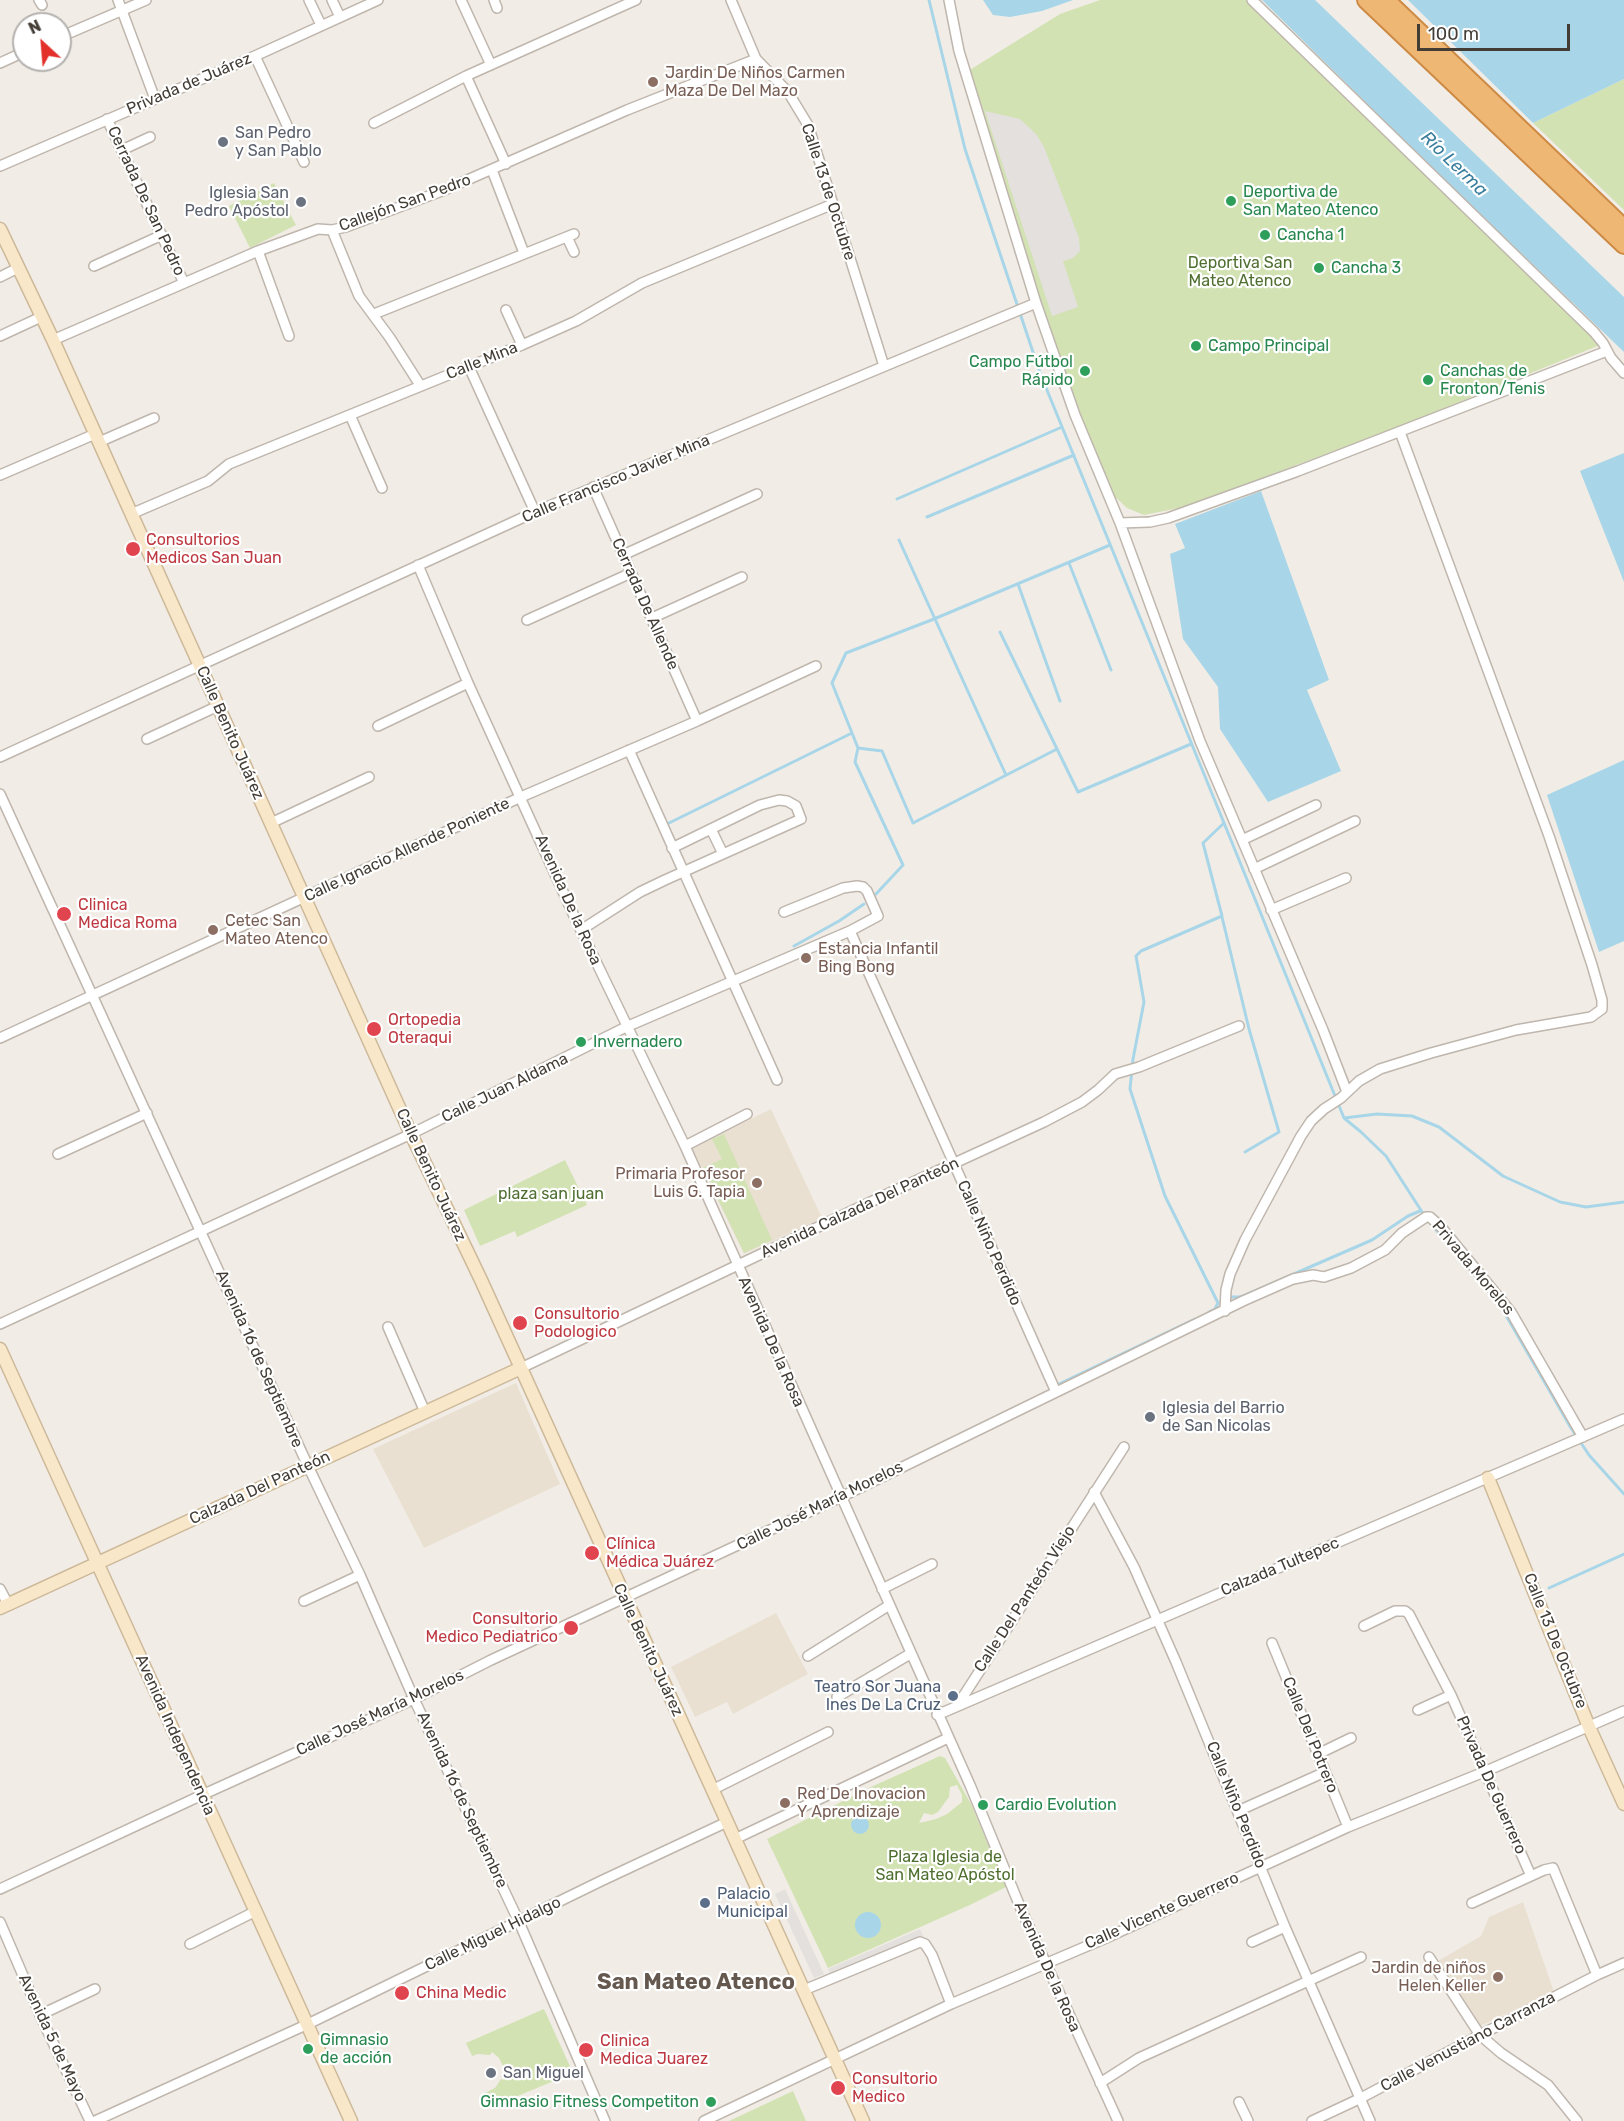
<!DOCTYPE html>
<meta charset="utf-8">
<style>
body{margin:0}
#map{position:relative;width:1624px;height:2121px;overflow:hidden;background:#f1ede6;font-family:Rubik,sans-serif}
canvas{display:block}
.north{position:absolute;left:12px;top:12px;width:60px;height:60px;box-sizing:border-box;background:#fff;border:2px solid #b4b1af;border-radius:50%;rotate:334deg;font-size:16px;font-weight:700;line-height:24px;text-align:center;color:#433d36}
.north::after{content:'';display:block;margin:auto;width:21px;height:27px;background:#e4302b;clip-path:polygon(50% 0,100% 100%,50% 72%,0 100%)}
.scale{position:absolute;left:1417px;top:24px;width:153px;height:27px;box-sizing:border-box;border:3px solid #433d36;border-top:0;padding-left:8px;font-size:18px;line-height:21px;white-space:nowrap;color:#433d36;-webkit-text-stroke:4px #fff;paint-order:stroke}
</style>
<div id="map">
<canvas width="1624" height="2121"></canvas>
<div class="north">N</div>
<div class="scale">100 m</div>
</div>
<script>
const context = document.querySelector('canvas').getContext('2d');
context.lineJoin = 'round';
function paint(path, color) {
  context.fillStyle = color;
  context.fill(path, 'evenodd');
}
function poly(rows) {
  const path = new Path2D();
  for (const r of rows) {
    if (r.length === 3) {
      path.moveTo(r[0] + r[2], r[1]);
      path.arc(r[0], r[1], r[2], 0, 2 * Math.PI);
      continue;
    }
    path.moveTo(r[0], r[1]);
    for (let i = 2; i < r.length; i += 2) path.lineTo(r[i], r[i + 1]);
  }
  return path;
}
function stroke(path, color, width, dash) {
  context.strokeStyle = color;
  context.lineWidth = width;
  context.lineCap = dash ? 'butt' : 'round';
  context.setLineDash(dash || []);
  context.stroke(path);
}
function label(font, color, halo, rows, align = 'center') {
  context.font = font + ' Rubik,sans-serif';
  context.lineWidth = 4.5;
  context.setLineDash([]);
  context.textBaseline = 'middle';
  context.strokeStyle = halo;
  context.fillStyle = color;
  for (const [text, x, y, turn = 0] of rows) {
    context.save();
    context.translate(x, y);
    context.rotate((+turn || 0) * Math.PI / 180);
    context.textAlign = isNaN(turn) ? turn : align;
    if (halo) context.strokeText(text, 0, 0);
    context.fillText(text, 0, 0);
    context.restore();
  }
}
const education = poly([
 [771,1109,822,1218,744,1254,692,1148],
 [516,1383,560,1484,424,1548,373,1449],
 [776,1613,808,1674,733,1714,727,1702,695,1717,671,1667],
 [1523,1902,1554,1992,1478,2027,1438,1961,1481,1936,1489,1917]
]);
const green = poly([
 [1100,0,1248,0,1600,345,1393,429,1184,507,1144,515,1127,508,1112,494,1054,349,968,71,1060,14],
 [1624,79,1624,210,1533,123],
 [274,183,296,225,250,248,229,206],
 [724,1134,772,1240,744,1253,703,1168,722,1159,712,1139],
 [565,1160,587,1205,517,1237,515,1231,480,1246,464,1210],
 [940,1756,945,1758,971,1804,1006,1887,972,1904,828,1968,767,1839,871,1787],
 [957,1785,962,1795,962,1802,947,1814,936,1819,919,1823,924,1813,932,1815,938,1812,949,1797,950,1787],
 [544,2009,573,2073,496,2105,494,2101,488,2104,483,2094,495,2088,501,2079,504,2080,505,2070,499,2058,492,2052,490,2055,478,2054,472,2056,466,2043],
 [793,2091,806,2121,729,2121]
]);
const parking = poly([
 [985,111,1020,119,1036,134,1044,147,1079,238,1080,251,1073,258,1063,261,1078,307,1052,316],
 [785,1889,824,1974,814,1978,775,1894],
 [920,1929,923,1936,831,1976,828,1969]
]);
const water = poly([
 [983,0,1073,0,1042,11,1010,17,993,15],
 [1262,0,1315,0,1624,297,1624,352,1423,159],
 [1408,0,1624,0,1624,79,1533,123],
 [1624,453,1624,582,1580,471],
 [1261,491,1329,680,1307,690,1341,771,1268,802,1220,729,1218,687,1183,639,1170,554,1185,548,1175,524],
 [1624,760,1624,941,1599,952,1547,795],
 [860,1825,9],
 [868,1925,13]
]);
const stream = poly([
 [929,0,965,149,1040,373,1224,823,1344,1118,1361,1132,1386,1156,1424,1215],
 [897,499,1062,427],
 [927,517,1074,455],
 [899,540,1006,775],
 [1069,563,1111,670],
 [1018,584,1060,701],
 [1000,632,1078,792,1191,744],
 [858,748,882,751,913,823,1057,749],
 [667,824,852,733],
 [876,894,903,865,855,762,858,748,832,683,846,653,934,619,1110,545],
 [1222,917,1249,1029,1279,1132,1245,1152],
 [794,946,839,921,864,904],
 [1344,1118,1377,1114,1412,1116,1439,1127,1503,1176,1560,1202,1586,1207,1624,1202],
 [1432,1225,1472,1272],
 [1228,1297,1241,1297,1372,1240,1408,1216,1420,1211],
 [1500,1305,1571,1428,1589,1455,1624,1494],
 [1209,1312,1215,1309,1218,1303,1165,1196,1130,1089,1133,1059,1144,1002,1136,956,1141,951,1222,916,1203,843,1224,823],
 [1059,1384,1195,1319],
 [1549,1588,1624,1554]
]);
const minor = poly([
 [39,0,42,5],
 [118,0,155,99],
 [309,0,321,25],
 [332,0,340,17],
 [461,0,491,65],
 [494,0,497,8],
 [731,0,756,59,788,92,808,125,884,366],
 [949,0,959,51,1036,303,1075,415,1120,523,1150,522,1168,518,1298,471,1607,351],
 [1252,0,1594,332,1603,343,1611,358,1624,373],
 [60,37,146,0],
 [255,56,304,162],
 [0,63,24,52],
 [466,76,506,164],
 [107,119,184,283],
 [374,123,466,76,636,0],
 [122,150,150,137],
 [0,166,255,56,378,0],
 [492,170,524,253],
 [332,230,359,296,390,338,420,385],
 [567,237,574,252],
 [258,251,289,336],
 [94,266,162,235],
 [0,277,18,268],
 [506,310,522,345],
 [374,314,574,234],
 [0,336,41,317],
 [53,340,258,251,318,229,332,230,346,227,442,191,627,110,756,59],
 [469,367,535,512],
 [350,415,382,488],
 [99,442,154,418],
 [0,475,95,434],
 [593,487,697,721],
 [131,514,208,481,229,464,522,345,576,321,642,283,833,204],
 [1120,523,1200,741,1323,1030,1347,1092],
 [623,555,757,494],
 [418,565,468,683,575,918,685,1146,970,1785,1021,1909,1118,2121],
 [652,618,742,577],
 [527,620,631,573],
 [378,726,468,683],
 [147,739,218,706],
 [629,750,777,1080],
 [0,757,535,512,1036,303],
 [0,794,308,1466,360,1575,414,1699,519,1922,605,2121],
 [271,823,369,777],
 [711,829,723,854],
 [1242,840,1316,805],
 [1254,869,1355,821],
 [1271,910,1346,878],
 [581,930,640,892,665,880,801,819,796,806,787,801,779,800,760,805,672,848],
 [850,931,1056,1392],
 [0,1038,521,797,697,721,816,666],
 [685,1146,747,1114],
 [58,1154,147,1113],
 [1225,1311,1226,1290,1230,1274,1245,1240,1301,1136,1311,1121,1324,1109,1341,1098,1359,1081,1380,1069,1431,1053,1516,1030,1591,1017,1602,1009,1602,1000,1592,965,1549,836,1400,432],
 [0,1324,411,1134,626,1027,850,931,878,916,867,891,863,887,857,886,843,888,784,912],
 [388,1327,425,1412],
 [521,1368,898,1189,1044,1122,1082,1102,1098,1090,1115,1074,1139,1067,1239,1026],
 [1094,1492,1134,1567,1176,1662,1285,1927,1370,2121],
 [0,1589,8,1604],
 [882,1589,932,1564],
 [304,1601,360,1575],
 [1364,1626,1395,1611,1405,1611,1409,1614,1451,1695,1531,1876],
 [1272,1643,1348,1827],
 [808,1656,888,1606],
 [837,1697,910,1654],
 [957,1706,1124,1447],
 [1418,1710,1451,1695],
 [937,1715,1624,1419],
 [1318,1754,1351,1738],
 [712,1790,828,1732],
 [1238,1811,1325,1772],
 [735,1839,948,1738],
 [0,1889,202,1795,414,1699,491,1660,841,1497,1243,1301,1293,1279,1313,1275,1324,1277,1351,1268,1385,1250,1402,1233,1426,1217,1430,1217,1442,1228,1511,1312,1583,1437],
 [1472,1903,1544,1870,1553,1868,1597,1975],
 [0,1922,40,2015,90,2121],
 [1252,1942,1285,1927],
 [190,1944,256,1911],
 [1429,1957,1480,2035,1501,2053,1548,2085,1577,2121],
 [804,1990,920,1942,925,1944,932,1955,951,2004],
 [40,2015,95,1989],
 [1100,2083,1139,2058,1361,1957],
 [1239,2102,1248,2121],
 [95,2121,308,2024,601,1881,727,1822],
 [704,2121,951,2004,1106,1938,1348,1827,1484,1772,1624,1711],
 [1312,2121,1359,2099,1480,2035,1597,1975,1624,1963]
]);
const secondary = poly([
 [0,229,53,340,411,1134,481,1280,863,2121],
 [0,1349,351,2121],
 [1488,1478,1589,1727,1624,1804],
 [0,1608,521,1368]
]);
const motorway = poly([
 [1366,0,1624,245],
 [1386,0,1624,228]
]);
const markers = [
 [653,82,6,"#8d6e63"],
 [223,142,6,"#6b7280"],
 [1231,201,6,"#2e9e5b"],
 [301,202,6,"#6b7280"],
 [1265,235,6,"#2e9e5b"],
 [1319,268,6,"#2e9e5b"],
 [1196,346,6,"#2e9e5b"],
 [1085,371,6,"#2e9e5b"],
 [1428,380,6,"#2e9e5b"],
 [133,549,8,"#e0444e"],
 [64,914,8,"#e0444e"],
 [213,930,6,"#8d6e63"],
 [806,958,6,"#8d6e63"],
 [374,1029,8,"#e0444e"],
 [581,1042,6,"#2e9e5b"],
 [757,1183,6,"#8d6e63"],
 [520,1323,8,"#e0444e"],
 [1150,1417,6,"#6b7280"],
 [592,1553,8,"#e0444e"],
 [571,1628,8,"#e0444e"],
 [953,1696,6,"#5c6f8a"],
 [785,1803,6,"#8d6e63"],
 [983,1805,6,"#2e9e5b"],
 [705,1903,6,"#5c6f8a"],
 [1498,1977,6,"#8d6e63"],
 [402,1993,8,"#e0444e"],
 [308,2049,6,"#2e9e5b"],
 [586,2050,8,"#e0444e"],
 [491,2073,6,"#6b7280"],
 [838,2088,8,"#e0444e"],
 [711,2102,6,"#2e9e5b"]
];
const educationNames = [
 ["Jardin De Niños Carmen",665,73],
 ["Maza De Del Mazo",665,91],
 ["Cetec San",225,921],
 ["Mateo Atenco",225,939],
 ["Estancia Infantil",818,949],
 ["Bing Bong",818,967],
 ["Primaria Profesor",745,1174,"right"],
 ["Luis G. Tapia",745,1192,"right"],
 ["Red De Inovacion",797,1794],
 ["Y Aprendizaje",797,1812],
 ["Jardin de niños",1486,1968,"right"],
 ["Helen Keller",1486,1986,"right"]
];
const streetNames = [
 ["Privada de Juárez",189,84,-23],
 ["Calle 13 de Octubre",828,192,72],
 ["Cerrada De San Pedro",146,201,65],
 ["Callejón San Pedro",405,203,-20],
 ["Calle Mina",482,361,-22],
 ["Calle Francisco Javier Mina",616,479,-23],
 ["Cerrada De Allende",645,604,66],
 ["Calle Benito Juárez",230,733,66],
 ["Calle Ignacio Allende Poniente",407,850,-25],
 ["Avenida De la Rosa",568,900,66],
 ["Calle Juan Aldama",505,1088,-26],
 ["Calle Benito Juárez",431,1175,65],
 ["Avenida Calzada Del Panteón",860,1208,-25],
 ["Calle Niño Perdido",989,1243,66],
 ["Privada Morelos",1473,1268,50],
 ["Avenida De la Rosa",771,1342,66],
 ["Avenida 16 de Septiembre",259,1359,66],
 ["Calzada Del Panteón",260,1488,-25],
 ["Calle José María Morelos",820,1506,-26],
 ["Calzada Tultepec",1280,1567,-23],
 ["Calle Del Panteón Viejo",1025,1599,-57],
 ["Calle 13 De Octubre",1555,1641,68],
 ["Calle Benito Juárez",648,1650,65],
 ["Calle José María Morelos",380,1713,-25],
 ["Avenida Independencia",175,1735,66],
 ["Calle Del Potrero",1310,1735,68],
 ["Privada De Guerrero",1491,1785,66],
 ["Avenida 16 de Septiembre",462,1800,65],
 ["Calle Niño Perdido",1236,1805,68],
 ["Calle Vicente Guerrero",1162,1911,-24],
 ["Calle Miguel Hidalgo",493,1934,-26],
 ["Avenida De la Rosa",1047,1967,66],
 ["Avenida 5 de Mayo",52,2038,65],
 ["Calle Venustiano Carranza",1468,2042,-28]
];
const worshipNames = [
 ["San Pedro",235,133],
 ["y San Pablo",235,151],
 ["Iglesia San",289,193,"right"],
 ["Pedro Apóstol",289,211,"right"],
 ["Iglesia del Barrio",1162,1408],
 ["de San Nicolas",1162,1426],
 ["San Miguel",503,2073]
];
const leisureNames = [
 ["Deportiva de",1243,192],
 ["San Mateo Atenco",1243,210],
 ["Cancha 1",1277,235],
 ["Cancha 3",1331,268],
 ["Campo Principal",1208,346],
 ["Campo Fútbol",1073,362,"right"],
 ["Rápido",1073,380,"right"],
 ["Canchas de",1440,371],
 ["Fronton/Tenis",1440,389],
 ["Invernadero",593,1042],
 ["Cardio Evolution",995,1805],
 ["Gimnasio",320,2040],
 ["de acción",320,2058],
 ["Gimnasio Fitness Competiton",699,2102,"right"]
];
const parkNames = [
 ["Deportiva San",1240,263],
 ["Mateo Atenco",1240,281],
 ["plaza san juan",551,1194],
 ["Plaza Iglesia de",945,1857],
 ["San Mateo Apóstol",945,1875]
];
const healthNames = [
 ["Consultorios",146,540],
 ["Medicos San Juan",146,558],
 ["Clinica",78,905],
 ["Medica Roma",78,923],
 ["Ortopedia",388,1020],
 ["Oteraqui",388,1038],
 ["Consultorio",534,1314],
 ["Podologico",534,1332],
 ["Clínica",606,1544],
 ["Médica Juárez",606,1562],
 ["Consultorio",558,1619,"right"],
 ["Medico Pediatrico",558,1637,"right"],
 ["China Medic",416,1993],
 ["Clinica",600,2041],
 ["Medica Juarez",600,2059],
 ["Consultorio",852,2079],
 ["Medico",852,2097]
];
const serviceNames = [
 ["Teatro Sor Juana",941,1687],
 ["Ines De La Cruz",941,1705],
 ["Palacio",717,1894,"left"],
 ["Municipal",717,1912,"left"]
];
const waterNames = [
 ["Río Lerma",1454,164,44]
];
const districtNames = [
 ["San Mateo Atenco",696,1983]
];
paint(education, '#e9e0d2');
paint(green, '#d2e2b3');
paint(parking, '#e3e0de');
paint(water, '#a8d6e8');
stroke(stream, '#a8d6e8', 3);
stroke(minor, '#bfb6ad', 12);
stroke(secondary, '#cdb99a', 15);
stroke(motorway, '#cd8a45', 20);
stroke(minor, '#fff', 9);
stroke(secondary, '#f9e7c9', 12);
stroke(motorway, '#efb774', 16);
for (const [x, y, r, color] of markers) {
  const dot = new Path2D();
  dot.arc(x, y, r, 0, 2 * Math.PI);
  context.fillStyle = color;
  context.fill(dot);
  stroke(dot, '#fff', 2);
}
label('16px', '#785e54', '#fff', educationNames, 'left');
label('16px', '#433d36', '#fff', streetNames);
label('16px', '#5b616d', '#fff', worshipNames, 'left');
label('16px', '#27864d', '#fff', leisureNames, 'left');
label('16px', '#4f6f30', '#fff', parkNames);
label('16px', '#be3a42', '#fff', healthNames, 'left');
label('16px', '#4e5e75', '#fff', serviceNames, 'right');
label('italic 18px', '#397e9d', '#fff', waterNames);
label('bold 22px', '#65594f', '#fff', districtNames);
</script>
